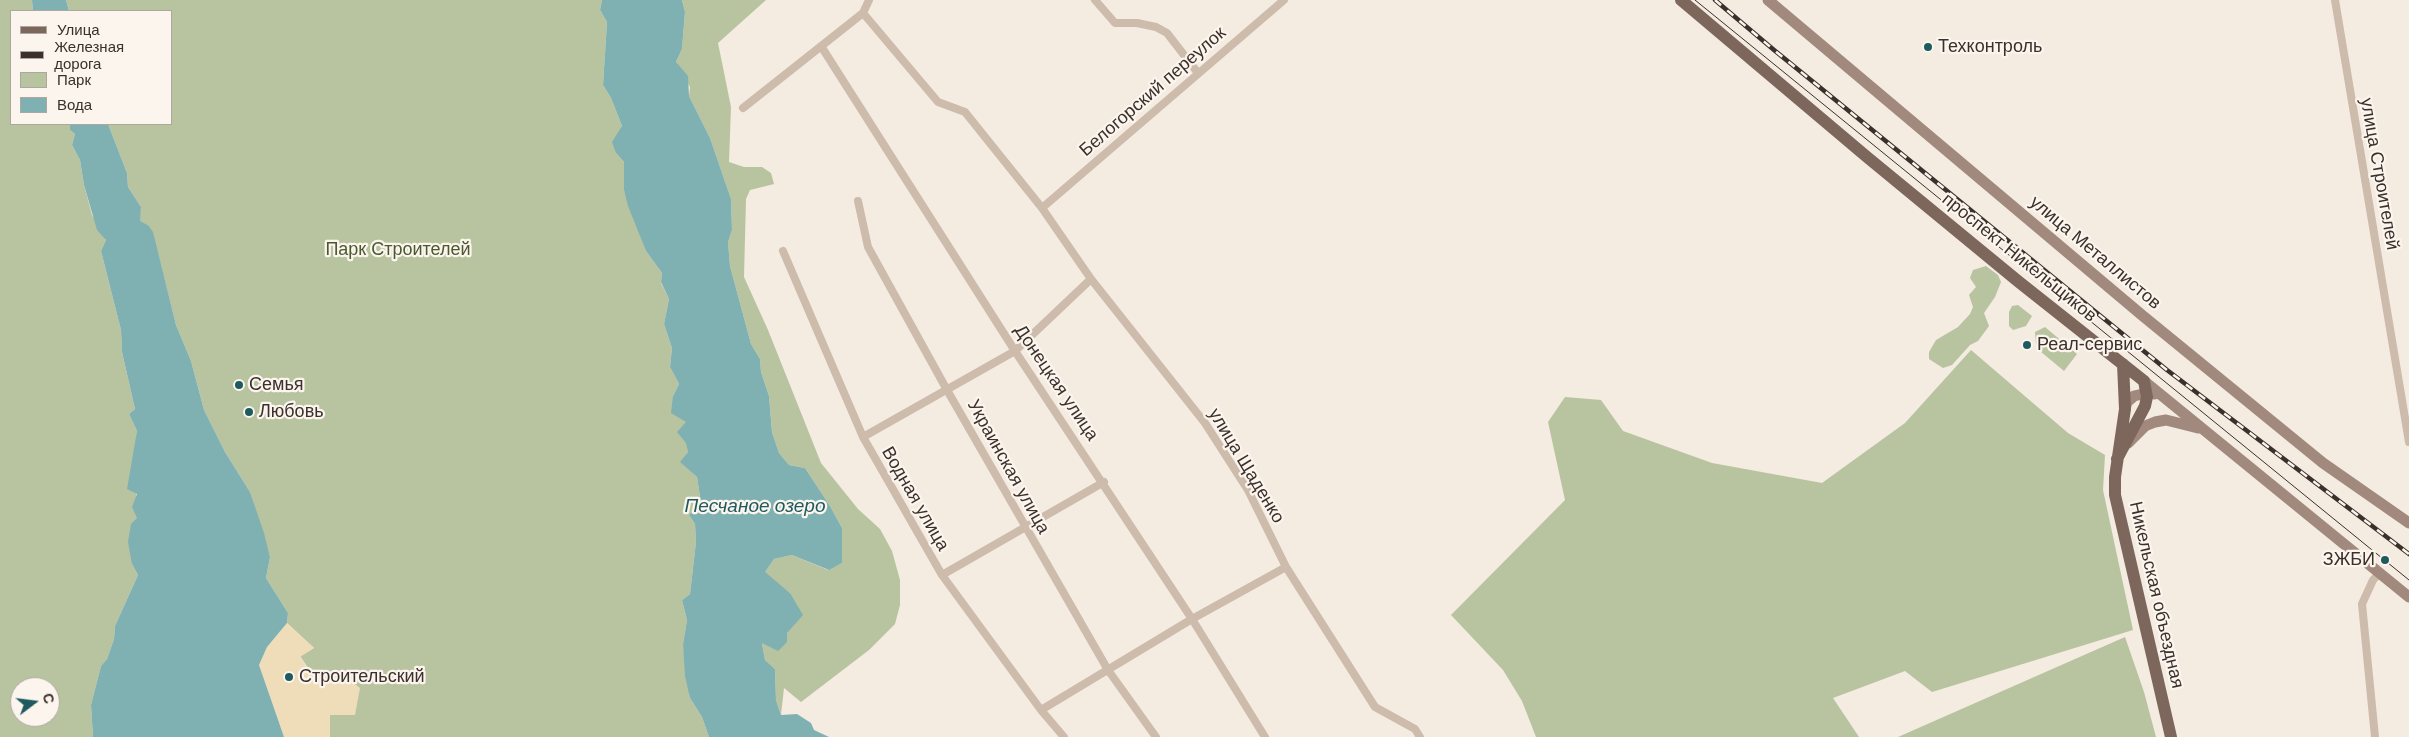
<!DOCTYPE html>
<meta charset="utf-8">
<style>
body{margin:0}
#map{position:relative;width:2409px;height:737px;overflow:hidden;background:#f4ebe1;font-family:Arial,sans-serif}
canvas{display:block}
.legend{position:absolute;left:10px;top:10px;width:162px;height:115px;box-sizing:border-box;background:#fbf5ee;border:1px solid #aea6a0;margin:0;padding:6px 9px;list-style:none;font-size:15px;color:#3b302b}
.legend li{display:flex;align-items:center;gap:10px;height:25px}
.legend b{width:25px;border:1px solid #aea6a0}
.north{position:absolute;left:10px;top:677px;width:50px;height:50px;box-sizing:border-box;background:#fbf5ee;border:1px solid #aea6a0;border-radius:50%;rotate:75deg;font-size:14px;font-weight:700;line-height:20px;text-align:center;color:#3b302b}
.north::after{content:'';display:block;margin:auto;width:18px;height:22px;background:#1f5a5e;clip-path:polygon(50% 0,100% 100%,50% 72%,0 100%)}
</style>
<div id="map">
<canvas width="2409" height="737"></canvas>
<ul class="legend">
<li><b style="height:6px;background:#7d675c"></b>Улица</li>
<li><b style="height:6px;background:#3b302b"></b>Железная дорога</li>
<li><b style="height:14px;background:#b8c4a0"></b>Парк</li>
<li><b style="height:14px;background:#7fb0b2"></b>Вода</li>
</ul>
<div class="north">С</div>
</div>
<script>
const context = document.querySelector('canvas').getContext('2d');
context.lineJoin = 'round';
function paint(path, color) {
  context.fillStyle = color;
  context.fill(path, 'evenodd');
}
function poly(rows) {
  const path = new Path2D();
  for (const r of rows) {
    path.moveTo(r[0], r[1]);
    for (let i = 2; i < r.length; i += 2) path.lineTo(r[i], r[i + 1]);
  }
  return path;
}
function stroke(path, color, width, dash) {
  context.strokeStyle = color;
  context.lineWidth = width;
  context.lineCap = dash ? 'butt' : 'round';
  context.setLineDash(dash || []);
  context.stroke(path);
}
function label(font, color, halo, rows, align = 'center') {
  context.font = font + ' Arial,sans-serif';
  context.lineWidth = 4.5;
  context.setLineDash([]);
  context.textBaseline = 'middle';
  context.strokeStyle = halo;
  context.fillStyle = color;
  for (const [text, x, y, turn = 0] of rows) {
    context.save();
    context.translate(x, y);
    context.rotate((+turn || 0) * Math.PI / 180);
    context.textAlign = isNaN(turn) ? turn : align;
    if (halo) context.strokeText(text, 0, 0);
    context.fillText(text, 0, 0);
    context.restore();
  }
}
const green = poly([
 [0,0,32,0,33,11,11,11,11,124,70,124,70,130,75,134,72,145,80,160,84,185,92,215,106,240,101,251,121,330,122,352,135,409,129,414,137,431,135,449,137,518,132,564,138,575,115,626,114,639,107,659,101,666,91,705,93,737,0,737],
 [20,687,50,687,50,717,20,717],
 [66,0,602,0,600,10,607,22,603,85,611,98,622,126,616,153,624,162,624,190,646,251,662,273,661,283,669,299,664,324,672,348,670,367,679,384,673,396,686,422,688,452,681,462,697,477,701,503,689,515,695,524,696,542,690,594,682,600,687,620,683,644,690,698,702,717,709,737,330,737,330,715,319,684,300,656,314,648,287,623,288,613,266,578,270,557,250,492,225,452,204,410,191,361,176,325,157,250,148,225,139,221,141,207,128,187,127,173,108,124,171,124,171,11,69,11],
 [682,0,766,0,718,43,731,107,729,162,744,167,762,167,771,173,774,184,750,190,746,199,744,277,768,330,821,463,858,509,880,529,892,551,900,580,900,605,895,624,869,650,801,702,784,688,781,715,776,700,775,669,765,660,762,643,787,634,790,593,764,573,774,559,792,555,828,570,842,563,842,528,830,506,805,468,789,465,779,453,772,432,769,396,761,372,760,359,751,344,730,266,728,242,732,230,731,199,710,138,689,96,690,87,676,62,682,49,685,12],
 [1986,266,1998,275,2001,282,1995,297,1984,313,1989,326,1978,341,1970,345,1952,365,1943,368,1929,359,1929,352,1936,340,1958,327,1970,314,1973,307,1969,295,1976,287,1970,278,1973,270],
 [2018,305,2032,316,2026,326,2013,330,2009,326,2009,312,2012,306],
 [2045,327,2077,354,2064,371,2040,351,2036,344,2035,332],
 [1971,350,2068,433,2105,455,2103,490,2133,630,1932,692,1905,671,1833,698,1859,737,1536,737,1522,701,1503,670,1451,615,1565,500,1548,422,1565,397,1601,400,1623,431,1712,463,1822,483,1905,423],
 [2125,637,2144,692,2156,737,1898,737]
]);
const sand = poly([
 [287,623,314,648,300,657,318,684,337,670,360,688,355,715,330,715,330,737,284,737,277,717,259,665,267,647]
]);
const water = poly([
 [32,0,66,0,69,11,33,11],
 [602,0,682,0,685,12,682,49,676,62,688,76,689,96,710,138,731,199,732,230,728,242,730,266,751,344,760,359,761,372,769,396,772,432,779,453,789,465,805,468,830,506,842,528,842,563,829,570,792,555,774,559,765,572,790,593,803,615,787,633,787,642,778,651,762,643,765,660,775,669,776,700,781,715,797,714,811,723,814,730,829,737,709,737,702,717,690,698,685,676,683,644,687,620,682,600,690,594,696,542,695,524,689,515,701,503,697,477,680,462,688,452,686,443,677,432,686,422,671,413,673,396,679,384,670,367,672,348,664,324,669,299,661,282,662,273,646,251,628,206,624,190,624,162,616,153,612,142,622,126,611,98,603,85,607,22,600,10],
 [70,124,108,124,127,173,128,187,141,207,140,221,148,225,153,232,176,325,191,361,204,410,225,452,250,492,264,533,270,557,266,578,288,613,287,623,267,647,259,665,284,737,93,737,91,705,101,666,107,659,114,639,115,626,138,575,132,564,128,542,131,524,137,518,132,507,137,494,127,489,137,431,129,414,135,409,122,352,121,330,101,251,106,240,97,230,84,185,80,160,72,145,75,134,70,130]
]);
const minor = poly([
 [869,0,863,13,938,102,965,112,1042,208,1091,279,1205,423,1248,490,1286,567,1375,707,1415,729,1420,737],
 [1095,0,1115,23,1137,23,1156,27,1167,33,1198,73],
 [2335,0,2409,442],
 [821,46,1015,351,1192,619,1265,737],
 [743,108,863,13],
 [858,201,868,247,947,390,1108,670,1156,737],
 [1042,208,1284,0],
 [783,251,863,437,942,575,1041,710,1064,737],
 [863,437,1015,351,1091,279],
 [942,575,1104,482],
 [1041,710,1192,619,1286,567],
 [2375,737,2362,604,2373,580,2380,573]
]);
const secondary = poly([
 [1768,0,2143,316,2323,463,2409,523],
 [2144,381,2409,597],
 [2125,409,2127,402,2134,396,2147,393,2155,394],
 [2128,443,2145,426,2155,422,2166,420,2198,428]
]);
const primary = poly([
 [1681,0,1867,157,2019,282,2144,381,2147,397,2145,406,2117,459],
 [2123,364,2125,409,2115,477,2115,495,2171,737]
]);
const tram = poly([
 [1695,0,2409,580]
]);
const rail = poly([
 [1715,0,1774,50,2167,370,2409,554]
]);
const markers = [
 [1928,47,5,"#1f5a5e"],
 [2027,345,5,"#1f5a5e"],
 [239,385,5,"#1f5a5e"],
 [249,412,5,"#1f5a5e"],
 [2385,560,5,"#1f5a5e"],
 [289,677,5,"#1f5a5e"]
];
const poiNames = [
 ["Техконтроль",1938,47],
 ["Реал-сервис",2037,345],
 ["Семья",249,385],
 ["Любовь",259,412],
 ["ЗЖБИ",2375,560,"right"],
 ["Строительский",299,677]
];
const streetNames = [
 ["Белогорский переулок",1153,92,-41],
 ["улица Строителей",2379,174,80],
 ["улица Металлистов",2095,253,40],
 ["проспект Никельщиков",2019,258,39],
 ["Донецкая улица",1056,383,56],
 ["улица Щаденко",1246,466,59],
 ["Украинская улица",1008,467,61],
 ["Водная улица",915,499,60],
 ["Никельская объездная",2156,595,77]
];
const parkNames = [
 ["Парк Строителей",398,250]
];
const waterNames = [
 ["Песчаное озеро",755,507]
];
paint(green, '#b8c4a0');
paint(sand, '#efdcb8');
paint(water, '#7fb0b2');
stroke(minor, '#cdbbac', 8);
stroke(secondary, '#a18a7d', 11);
stroke(primary, '#7d675c', 12);
stroke(tram, '#3b302b', 1);
stroke(rail, '#3b302b', 4.5);
stroke(rail, '#fbf5ee', 2.5, [8]);
for (const [x, y, r, color] of markers) {
  const dot = new Path2D();
  dot.arc(x, y, r, 0, 2 * Math.PI);
  context.fillStyle = color;
  context.fill(dot);
  stroke(dot, '#fbf5ee', 2);
}
label('18px', '#3b302b', '#fbf5ee', poiNames, 'left');
label('18px', '#3b302b', '#fbf5ee', streetNames);
label('18px', '#4a5a2e', '#fbf5ee', parkNames);
label('italic 19px', '#1f5a5e', '#fbf5ee', waterNames);
</script>
